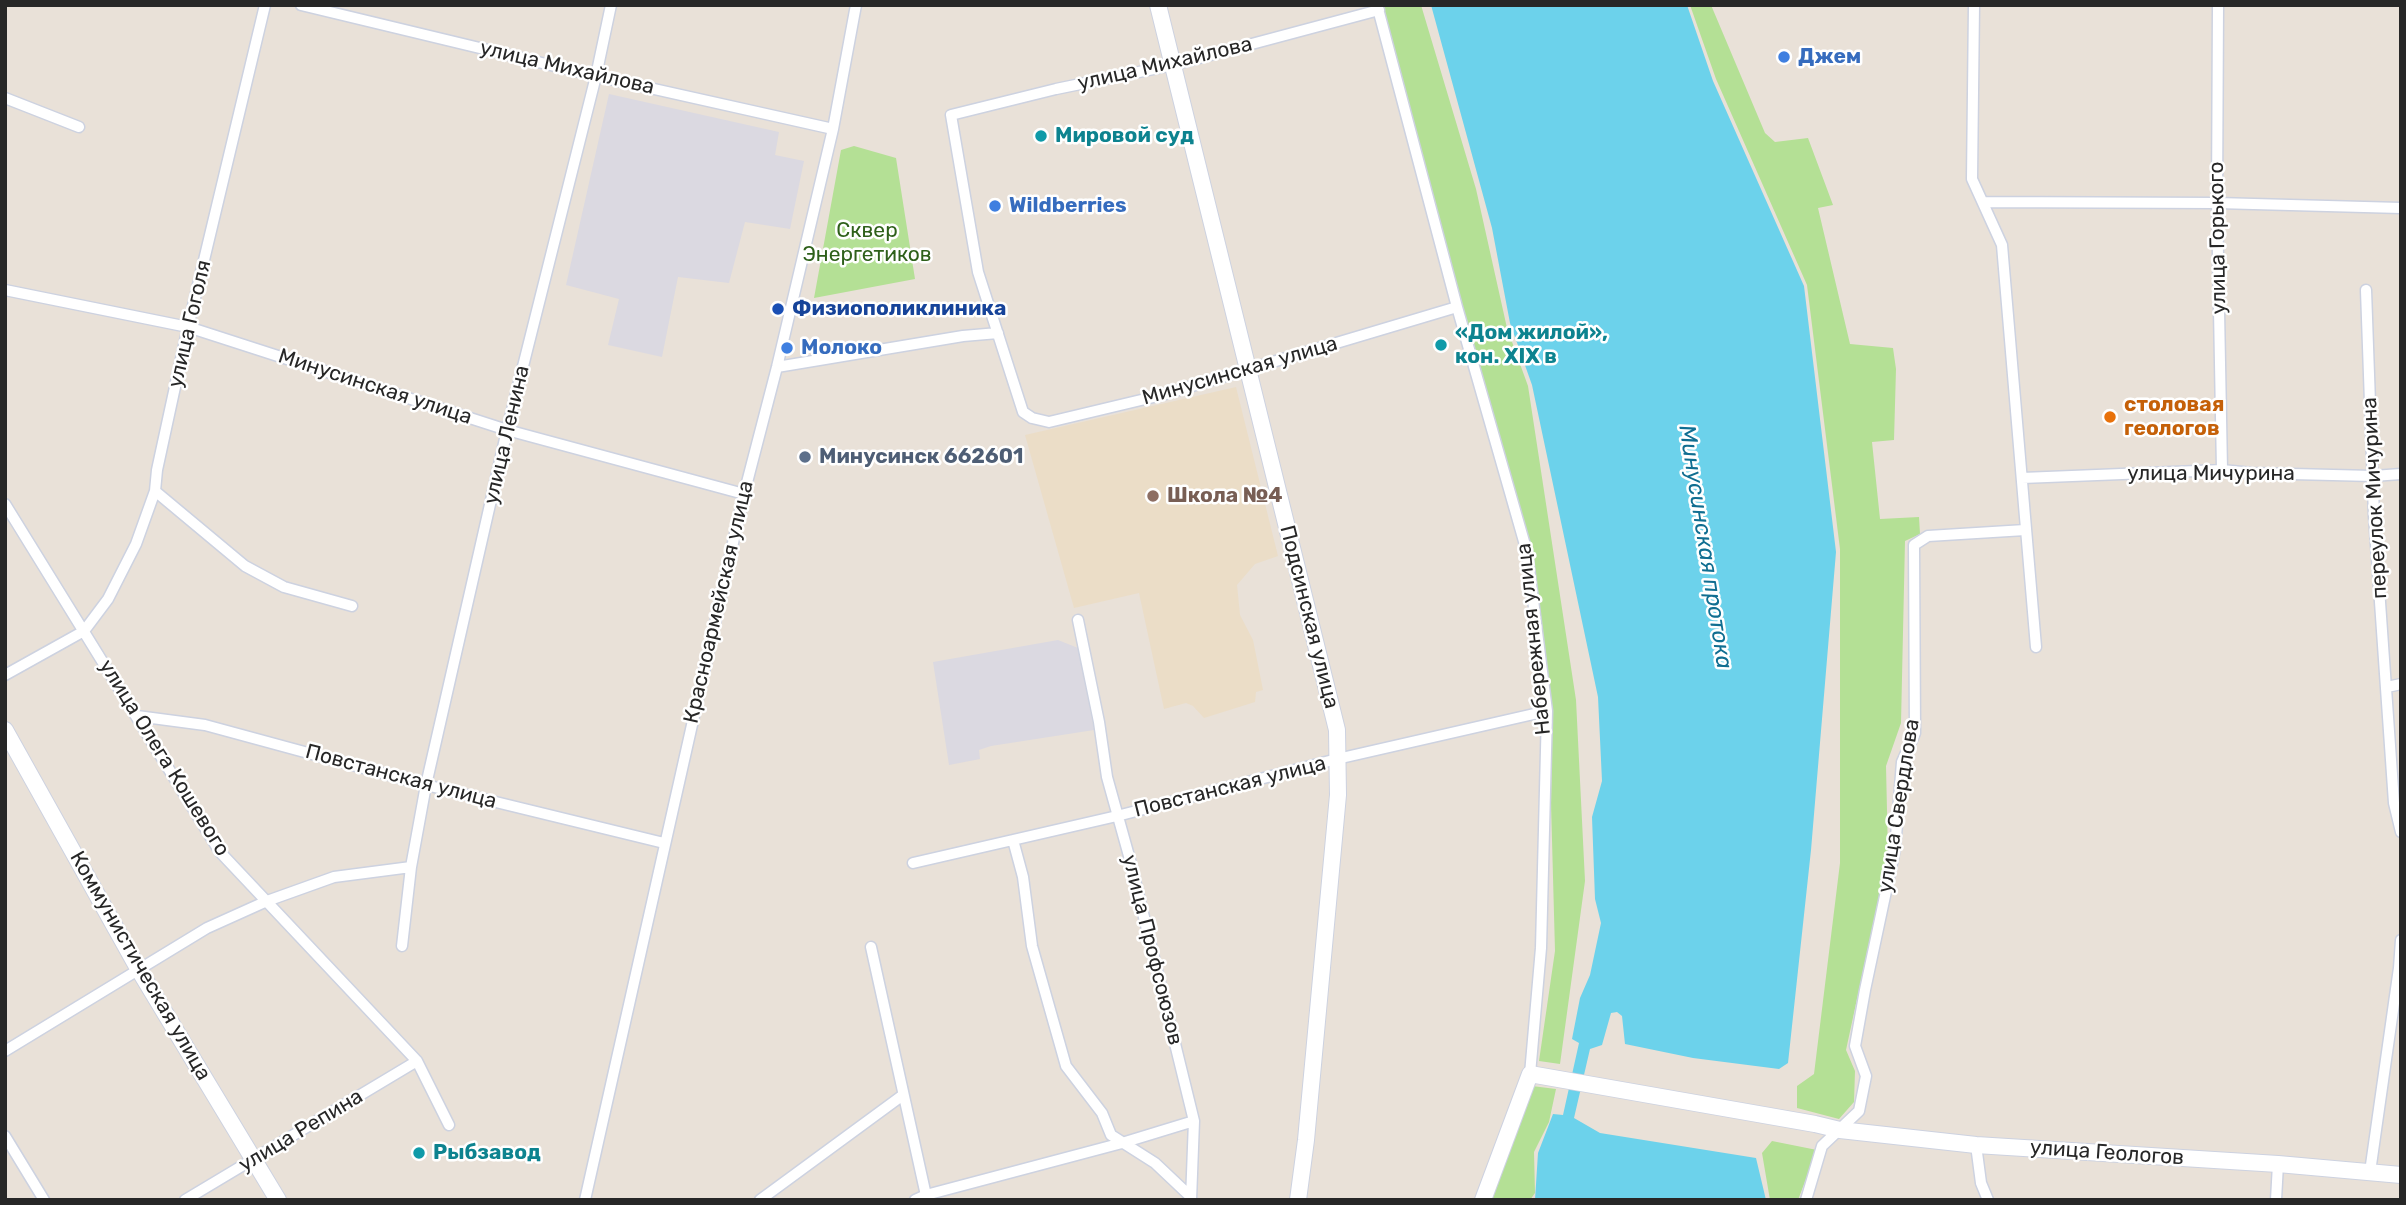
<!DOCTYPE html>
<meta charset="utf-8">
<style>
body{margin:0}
#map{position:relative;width:2406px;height:1205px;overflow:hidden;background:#e9e1d8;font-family:Rubik,sans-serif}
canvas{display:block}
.frame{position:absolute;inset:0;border:7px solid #272727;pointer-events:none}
</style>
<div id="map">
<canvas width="2406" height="1205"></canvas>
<div class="frame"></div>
</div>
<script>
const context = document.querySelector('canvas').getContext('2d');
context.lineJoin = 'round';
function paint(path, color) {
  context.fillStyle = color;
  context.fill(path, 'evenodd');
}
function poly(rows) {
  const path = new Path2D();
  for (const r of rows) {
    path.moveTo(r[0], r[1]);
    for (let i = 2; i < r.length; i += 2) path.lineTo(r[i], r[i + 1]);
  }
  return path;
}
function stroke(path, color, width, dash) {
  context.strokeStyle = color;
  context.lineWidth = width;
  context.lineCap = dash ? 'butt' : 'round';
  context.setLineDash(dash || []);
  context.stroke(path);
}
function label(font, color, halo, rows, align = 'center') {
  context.font = font + ' Rubik,sans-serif';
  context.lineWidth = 5;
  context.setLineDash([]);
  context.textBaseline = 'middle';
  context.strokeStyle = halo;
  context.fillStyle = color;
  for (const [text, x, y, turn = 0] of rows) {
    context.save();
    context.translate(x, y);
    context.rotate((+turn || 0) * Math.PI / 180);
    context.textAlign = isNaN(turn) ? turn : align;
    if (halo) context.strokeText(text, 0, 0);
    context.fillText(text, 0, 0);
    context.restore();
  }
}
const industrial = poly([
 [609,94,779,132,775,155,804,161,790,229,745,222,729,283,678,277,662,357,608,345,619,299,566,285],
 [1058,640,1078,648,1094,730,991,746,979,750,980,759,949,765,933,662]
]);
const education = poly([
 [1236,387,1278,556,1255,564,1237,585,1240,615,1253,640,1263,690,1256,692,1255,702,1204,718,1193,706,1186,703,1164,709,1139,593,1074,608,1025,435]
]);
const green = poly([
 [1382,5,1421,5,1476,189,1507,328,1528,386,1576,700,1585,881,1560,1064,1539,1061,1555,951,1551,803,1552,711,1531,549,1460,306],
 [1690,5,1711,5,1765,133,1775,142,1808,138,1833,205,1818,208,1850,344,1893,348,1896,369,1894,440,1872,442,1880,519,1919,517,1920,534,1905,541,1901,723,1886,766,1888,855,1846,1050,1855,1071,1854,1102,1839,1119,1797,1108,1797,1086,1814,1074,1840,863,1840,549,1807,285,1716,79],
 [854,146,896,158,915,279,814,298,841,150],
 [1532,1086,1556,1089,1549,1122,1534,1152,1535,1193,1530,1200,1492,1200],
 [1772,1141,1817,1150,1798,1200,1770,1200,1762,1153]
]);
const water = poly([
 [1431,5,1687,5,1713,81,1804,286,1836,552,1811,850,1788,1063,1779,1069,1693,1058,1625,1044,1622,1016,1617,1012,1611,1013,1602,1045,1590,1049,1574,1118,1600,1133,1756,1158,1766,1200,1535,1200,1538,1153,1553,1114,1563,1115,1579,1043,1572,1039,1580,998,1590,975,1601,923,1595,899,1592,817,1602,781,1598,697,1532,385,1510,323,1492,228]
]);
const street = poly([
 [301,5,596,76,833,129],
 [1377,5,1457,307,1527,552,1547,711,1541,948,1530,1074],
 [1974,5,1972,179,2002,245,2036,647],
 [2218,5,2217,203,2222,470],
 [1379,10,1173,65,1056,89,951,115,978,272,1023,412,1032,418,1049,422,1162,395,1457,307],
 [5,98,79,127],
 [1983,202,2217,203,2401,208],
 [5,290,188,327,507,430,744,494],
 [2366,290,2374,516,2394,803,2401,832],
 [777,367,963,336,998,333],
 [2022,478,2222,470,2252,473,2373,476,2401,474],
 [155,491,245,566,284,587,352,606],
 [5,504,220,852,417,1061,449,1125],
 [1078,620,1099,722,1107,777,1129,856,1194,1121,1191,1200],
 [5,675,84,631,108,599,136,544,155,491,157,470,188,327,265,5],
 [2387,687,2401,684],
 [137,716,205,725,426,785,664,843],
 [1013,840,1023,877,1032,946,1066,1066,1102,1113,1111,1135,1155,1163,1191,1197],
 [913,863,1117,816,1337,759,1547,711],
 [402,946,411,867,426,785,507,430,596,76,611,5],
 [871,947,927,1200],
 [5,1051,207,928,267,901,334,877,411,867],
 [5,1136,44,1200],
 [1976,1145,1981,1183,1988,1200],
 [2370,1172,2399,968,2401,940],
 [185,1200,417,1061],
 [585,1200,744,494,777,367,833,129,856,5],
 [760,1200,903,1095],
 [915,1200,926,1195,1122,1143,1194,1121],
 [1806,1200,1822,1146,1859,1111,1866,1076,1855,1046,1865,990,1895,849,1902,762,1915,733,1914,545,1928,536,2025,530],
 [2276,1200,2278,1164]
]);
const secondary = poly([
 [1158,5,1337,730,1338,795,1306,1140,1298,1200],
 [5,730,139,970,278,1200],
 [1483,1200,1530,1074,1815,1124,1840,1130,1976,1145,2278,1164,2401,1175]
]);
const markers = [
 [1784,57,7,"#3f7fe0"],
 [1041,136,7,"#0f9aa8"],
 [995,206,7,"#3f7fe0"],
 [778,309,7,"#1a4fb4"],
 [1441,345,7,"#0f9aa8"],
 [787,348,7,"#3f7fe0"],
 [2110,417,7,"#e8710a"],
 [805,457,7,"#5c6f8a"],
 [1153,496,7,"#8d6e63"],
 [419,1153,7,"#0f9aa8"]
];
const shopNames = [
 ["Джем",1798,57],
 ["Wildberries",1009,206],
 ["Молоко",801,348]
];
const streetNames = [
 ["улица Михайлова",1165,64,-13],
 ["улица Михайлова",567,68,13],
 ["улица Горького",2218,238,-91],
 ["улица Гоголя",190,324,-77],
 ["Минусинская улица",1240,371,-16],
 ["Минусинская улица",375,387,18],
 ["улица Ленина",507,435,-77],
 ["улица Мичурина",2211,474],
 ["переулок Мичурина",2375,498,-93],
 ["Красноармейская улица",719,602,-77],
 ["Подсинская улица",1309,617,76],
 ["Набережная улица",1534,639,-96],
 ["улица Олега Кошевого",164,758,58],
 ["Повстанская улица",401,777,15],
 ["Повстанская улица",1230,787,-14],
 ["улица Свердлова",1899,806,-81],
 ["улица Профсоюзов",1152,950,76],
 ["Коммунистическая улица",140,966,60],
 ["улица Репина",301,1131,-31],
 ["улица Геологов",2107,1153,4]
];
const cultureNames = [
 ["Мировой суд",1055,136],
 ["«Дом жилой»,",1455,333],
 ["кон. ХIХ в",1455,357],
 ["Рыбзавод",433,1153]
];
const parkNames = [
 ["Сквер",867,231],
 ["Энергетиков",867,255]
];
const transitNames = [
 ["Физиополиклиника",792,309]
];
const foodNames = [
 ["столовая",2124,405],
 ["геологов",2124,429]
];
const serviceNames = [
 ["Минусинск 662601",819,457]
];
const educationNames = [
 ["Школа №4",1167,496]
];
const waterNames = [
 ["Минусинская протока",1705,547,81]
];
paint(industrial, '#dbd9e1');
paint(education, '#ebddc7');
paint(green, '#b4e095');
paint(water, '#6cd2eb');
stroke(street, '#cdd2e0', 13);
stroke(secondary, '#cdd2e0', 18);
stroke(street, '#fff', 10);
stroke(secondary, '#fff', 16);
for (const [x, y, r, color] of markers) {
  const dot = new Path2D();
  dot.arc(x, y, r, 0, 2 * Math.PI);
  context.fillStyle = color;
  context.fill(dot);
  stroke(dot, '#fff', 2.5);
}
label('bold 21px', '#366cbe', '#fff', shopNames, 'left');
label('21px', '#272727', '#fff', streetNames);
label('bold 21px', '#0d838f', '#fff', cultureNames, 'left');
label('21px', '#2e601a', '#fff', parkNames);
label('bold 21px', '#164399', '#fff', transitNames, 'left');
label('bold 21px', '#c56008', '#fff', foodNames, 'left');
label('bold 21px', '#4e5e75', '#fff', serviceNames, 'left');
label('bold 21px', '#785e54', '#fff', educationNames, 'left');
label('italic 23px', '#106e91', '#fff', waterNames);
</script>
